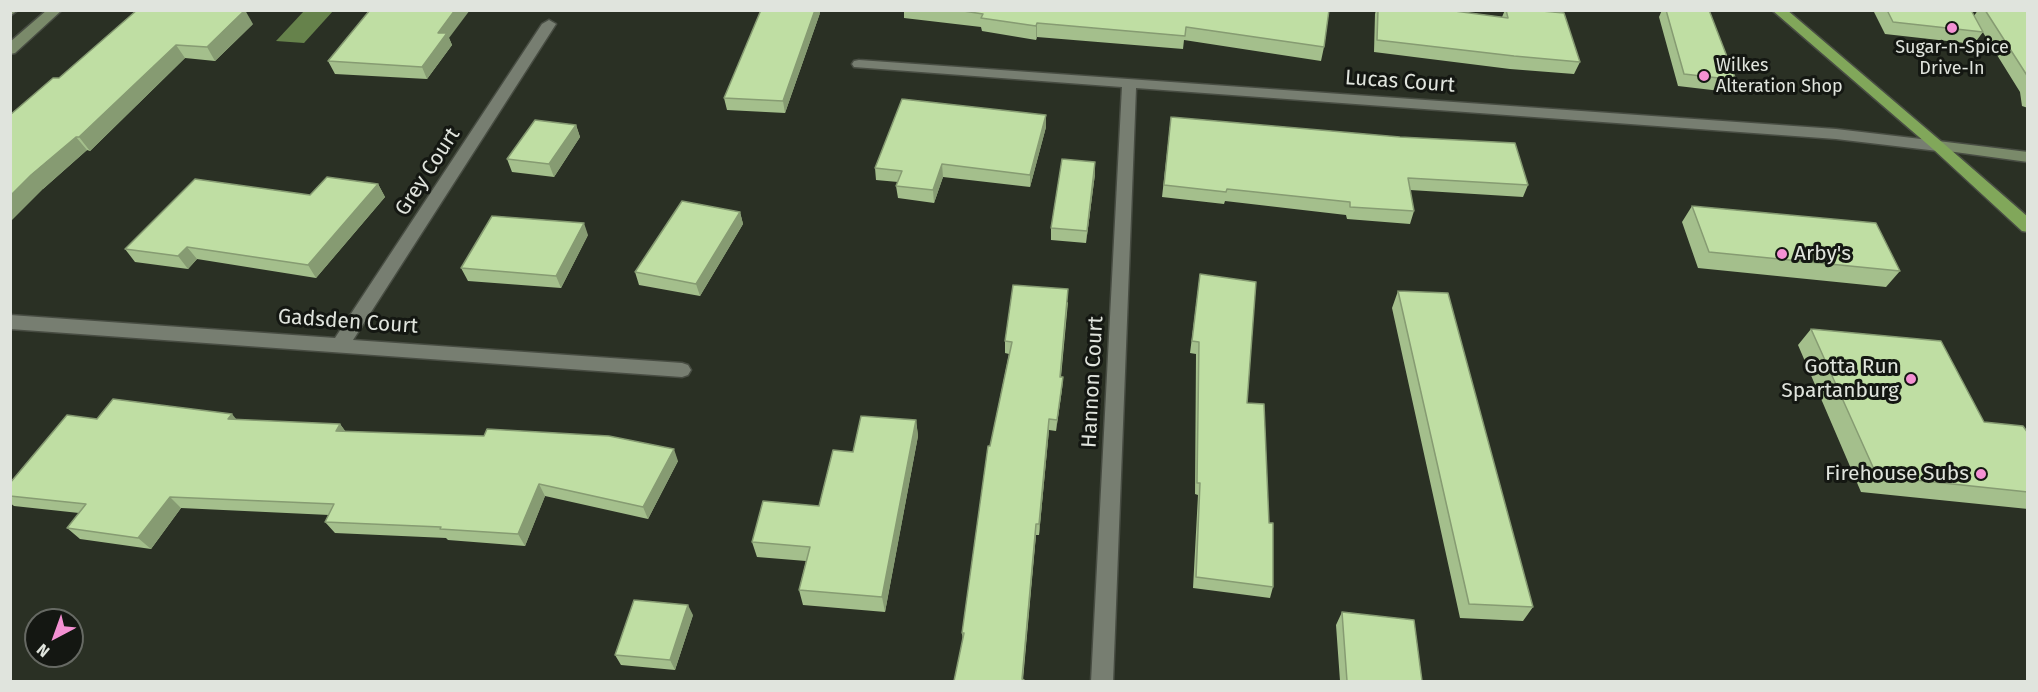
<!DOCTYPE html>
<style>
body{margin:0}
#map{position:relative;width:2038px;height:692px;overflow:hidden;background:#2a3024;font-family:"Fira Sans",sans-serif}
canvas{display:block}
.frame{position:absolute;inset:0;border:12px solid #e0e4dd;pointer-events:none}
.north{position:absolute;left:24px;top:608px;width:60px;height:60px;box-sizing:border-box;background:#141712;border:2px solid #666963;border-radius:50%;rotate:221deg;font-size:16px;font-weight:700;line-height:24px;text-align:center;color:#e0e4dd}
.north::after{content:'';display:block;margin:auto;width:21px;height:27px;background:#f491d3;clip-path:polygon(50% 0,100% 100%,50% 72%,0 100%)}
</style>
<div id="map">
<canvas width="2038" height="692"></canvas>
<div class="frame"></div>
<div class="north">N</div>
</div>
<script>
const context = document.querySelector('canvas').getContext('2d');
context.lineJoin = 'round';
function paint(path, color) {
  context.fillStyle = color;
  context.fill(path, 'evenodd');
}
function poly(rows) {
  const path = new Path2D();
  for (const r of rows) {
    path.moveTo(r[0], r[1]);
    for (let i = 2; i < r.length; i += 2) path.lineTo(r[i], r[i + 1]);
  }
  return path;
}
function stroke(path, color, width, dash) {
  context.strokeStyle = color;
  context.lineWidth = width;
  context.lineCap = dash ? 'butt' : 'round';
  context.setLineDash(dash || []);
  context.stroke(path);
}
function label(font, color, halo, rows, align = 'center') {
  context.font = font + ' "Fira Sans",sans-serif';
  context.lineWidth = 6;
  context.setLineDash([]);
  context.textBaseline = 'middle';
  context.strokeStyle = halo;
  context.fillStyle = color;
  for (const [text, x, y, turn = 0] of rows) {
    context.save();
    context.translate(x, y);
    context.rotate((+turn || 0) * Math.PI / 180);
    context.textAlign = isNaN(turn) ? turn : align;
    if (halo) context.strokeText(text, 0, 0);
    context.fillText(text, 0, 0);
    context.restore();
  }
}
const water = poly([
 [304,11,333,11,304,43,276,41]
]);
const street = poly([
 [549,20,556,24,353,340,682,363,688,365,691,370,688,375,682,377,10,329,10,315,335,338,542,24,549,20],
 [859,60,1836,129,1938,141,1946,146,1938,151,1836,139,1136,88,1113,682,1091,682,1122,87,854,67,852,64,854,61,859,60]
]);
const secondary = poly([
 [10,10,18,10,10,16,10,10],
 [47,10,62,10,15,53,10,54,10,42,47,10],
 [1938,141,2028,152,2028,162,1933,149,1930,146,1933,143,1938,141]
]);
const highway = poly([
 [1772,10,1787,10,1943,143,2028,217,2028,232,2022,231,1933,149,1772,10]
]);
const wall = poly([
 [904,10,1329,10,1324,47,1321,61,1184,40,1183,49,1037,37,1036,40,982,31,981,27,904,18],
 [1376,10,1447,10,1502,17,1505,10,1531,10,1580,62,1574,74,1510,69,1374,52,1375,14],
 [1662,10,1709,10,1736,80,1729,92,1678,86,1659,17],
 [1873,10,1971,10,1974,16,1978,10,2028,10,2028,108,2022,106,2020,92,1979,26,1983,32,1974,44,1885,34],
 [820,13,785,113,727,110,724,98],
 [253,24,215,61,185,58,90,151,87,150,43,189,59,78],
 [449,38,452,45,427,79,335,74,328,61],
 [1171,117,1528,185,1523,197,1410,190,1414,211,1410,224,1347,219,1346,215,1225,201,1224,204,1162,197],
 [576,125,580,137,554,177,512,172,507,159],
 [1046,127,1030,187,943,177,934,203,898,198,896,186,898,182,876,180,875,168],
 [1095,174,1086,243,1051,240,1051,228],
 [378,184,385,197,316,278,197,259,188,269,135,262,125,249,310,195],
 [1692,206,1900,271,1886,287,1698,268,1682,222],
 [740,212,743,224,700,296,639,285,635,272],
 [588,235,561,288,468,281,461,268],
 [1200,274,1247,403,1269,523,1273,587,1270,598,1193,588,1198,495,1195,494,1196,354,1190,353],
 [1398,291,1533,607,1523,621,1460,618,1392,308],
 [1068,302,1061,377,1063,377,1062,389,1056,431,1049,430,1039,535,1036,535,1023,680,1024,681,963,641,962,633,990,446,1009,354,1005,353,1005,341],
 [1811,329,1984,422,2028,433,2028,509,1861,492,1798,345],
 [97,419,236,420,340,424,345,431,678,461,648,519,545,496,525,546,448,540,446,538,335,533,325,522,329,515,181,508,151,549,80,539,67,528,79,513,14,506,10,503,10,483],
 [916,420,918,436,885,612,803,605,799,590,806,561,757,557,752,542,819,506,853,452],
 [1342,612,1422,681,1340,681,1336,625],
 [693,615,675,670,621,665,615,655]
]);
const shadedWall = poly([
 [245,10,253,24,215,61,207,47],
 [455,10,470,10,449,38,452,45,427,79,422,67,438,33],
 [815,10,820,10,820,13,785,113,783,101],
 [1037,23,1037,37,1036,40,1036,26],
 [176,45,185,58,90,151,79,137],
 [1046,115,1046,127,1030,187,1030,175],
 [576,125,580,137,554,177,549,164],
 [76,137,87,150,43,189,10,222,10,196,31,175],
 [1095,162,1095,174,1086,243,1087,231],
 [942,164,943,177,934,203,933,190],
 [378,184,385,197,316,278,308,265],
 [740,212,743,224,700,296,696,284],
 [584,223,588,235,561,288,556,276],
 [187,247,197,259,188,269,178,256],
 [1063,377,1062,389,1056,431,1057,420],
 [232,414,242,426,228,419],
 [1049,419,1049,430,1039,535,1039,524],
 [916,420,918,436,885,612,882,597],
 [340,424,349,436,336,431],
 [674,449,678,461,648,519,643,507],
 [539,484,545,496,525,546,518,534],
 [170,497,181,508,151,549,138,538],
 [1036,524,1036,535,1022,681],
 [688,605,693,615,675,670,670,660]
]);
const building = poly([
 [137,10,245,10,207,47,176,45,79,137,76,137,31,175,10,196,10,115,53,78,59,78,137,10],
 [370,10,455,10,438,33,447,33,422,67,328,61,370,10],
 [761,10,815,10,783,101,724,98,761,10],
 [957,10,1329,10,1324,47,1186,27,1185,36,1037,23,1036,26,981,18,983,14,957,10],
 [1378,10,1447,10,1508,18,1506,10,1531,10,1564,13,1580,62,1514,56,1377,40,1378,10],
 [1666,10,1709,10,1736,80,1684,74,1666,10],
 [1887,10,1971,10,1983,32,1893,22,1887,10],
 [1985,10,2028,10,2028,77,1985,10],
 [902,99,1046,115,1030,175,942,164,933,190,896,186,902,171,875,168,902,99],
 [1171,117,1400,137,1515,143,1528,185,1408,178,1414,211,1350,207,1350,202,1227,189,1226,192,1164,185,1171,117],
 [535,120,576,125,549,164,507,159,535,120],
 [1062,159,1095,162,1087,231,1051,228,1062,159],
 [327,177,378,184,308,265,187,247,178,256,125,249,195,179,310,195,327,177],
 [682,201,740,212,696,284,635,272,682,201],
 [1692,206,1876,223,1900,271,1709,252,1692,206],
 [492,216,584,223,556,276,461,268,492,216],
 [1200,274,1256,282,1247,403,1264,404,1269,523,1273,523,1273,587,1196,577,1200,483,1197,483,1199,342,1192,341,1200,274],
 [1013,285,1068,289,1060,377,1063,377,1057,420,1049,419,1039,524,1036,524,1022,679,1024,680,1024,681,954,681,964,633,962,633,988,446,990,446,1012,342,1005,341,1013,285],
 [1398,291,1448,293,1533,607,1469,604,1398,291],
 [1811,329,1941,341,1984,422,2023,426,2028,433,2028,492,1877,476,1811,329],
 [113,399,232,414,228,419,340,424,336,431,484,436,487,429,609,436,674,449,643,507,539,484,518,534,440,529,441,527,325,522,334,504,170,497,138,538,67,528,86,504,10,496,10,483,67,415,97,419,113,399],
 [861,416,916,420,882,597,799,590,810,547,752,542,763,501,819,506,833,450,853,452,861,416],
 [634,600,688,605,670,660,615,655,634,600],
 [1342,612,1414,620,1422,681,1347,681,1342,612]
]);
const markers = [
 [1952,28,6,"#f491d3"],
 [1704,76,6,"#f491d3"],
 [1782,254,6,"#f491d3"],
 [1911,379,6,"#f491d3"],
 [1981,474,6,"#f491d3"]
];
const farPoinames = [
 ["Sugar-n-Spice",1952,48],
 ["Drive-In",1952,69],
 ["Wilkes",1716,66,"left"],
 ["Alteration Shop",1716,87,"left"]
];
const streetNames = [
 ["Lucas Court",1400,82,4],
 ["Grey Court",428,172,-57],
 ["Gadsden Court",348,322,4],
 ["Hannon Court",1093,382,-87]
];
const poiNames = [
 ["Arby's",1794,254,"left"],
 ["Gotta Run",1899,367],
 ["Spartanburg",1899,391],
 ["Firehouse Subs",1969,474]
];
paint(water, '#66824b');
stroke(street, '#484d43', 3);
stroke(secondary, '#484d43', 3);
stroke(highway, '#484d43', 3);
paint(street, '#777e71');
paint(secondary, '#7a8a6a');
paint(highway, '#81a75a');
paint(wall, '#a4bf8c');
paint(shadedWall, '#869b72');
paint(building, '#bfdea3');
stroke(building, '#869b72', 1.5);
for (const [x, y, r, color] of markers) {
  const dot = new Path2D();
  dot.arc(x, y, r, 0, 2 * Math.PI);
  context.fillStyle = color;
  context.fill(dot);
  stroke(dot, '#141712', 2);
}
label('18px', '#e0e4dd', '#141712', farPoinames);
label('21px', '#e0e4dd', '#141712', streetNames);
label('21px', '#e0e4dd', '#141712', poiNames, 'right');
</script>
